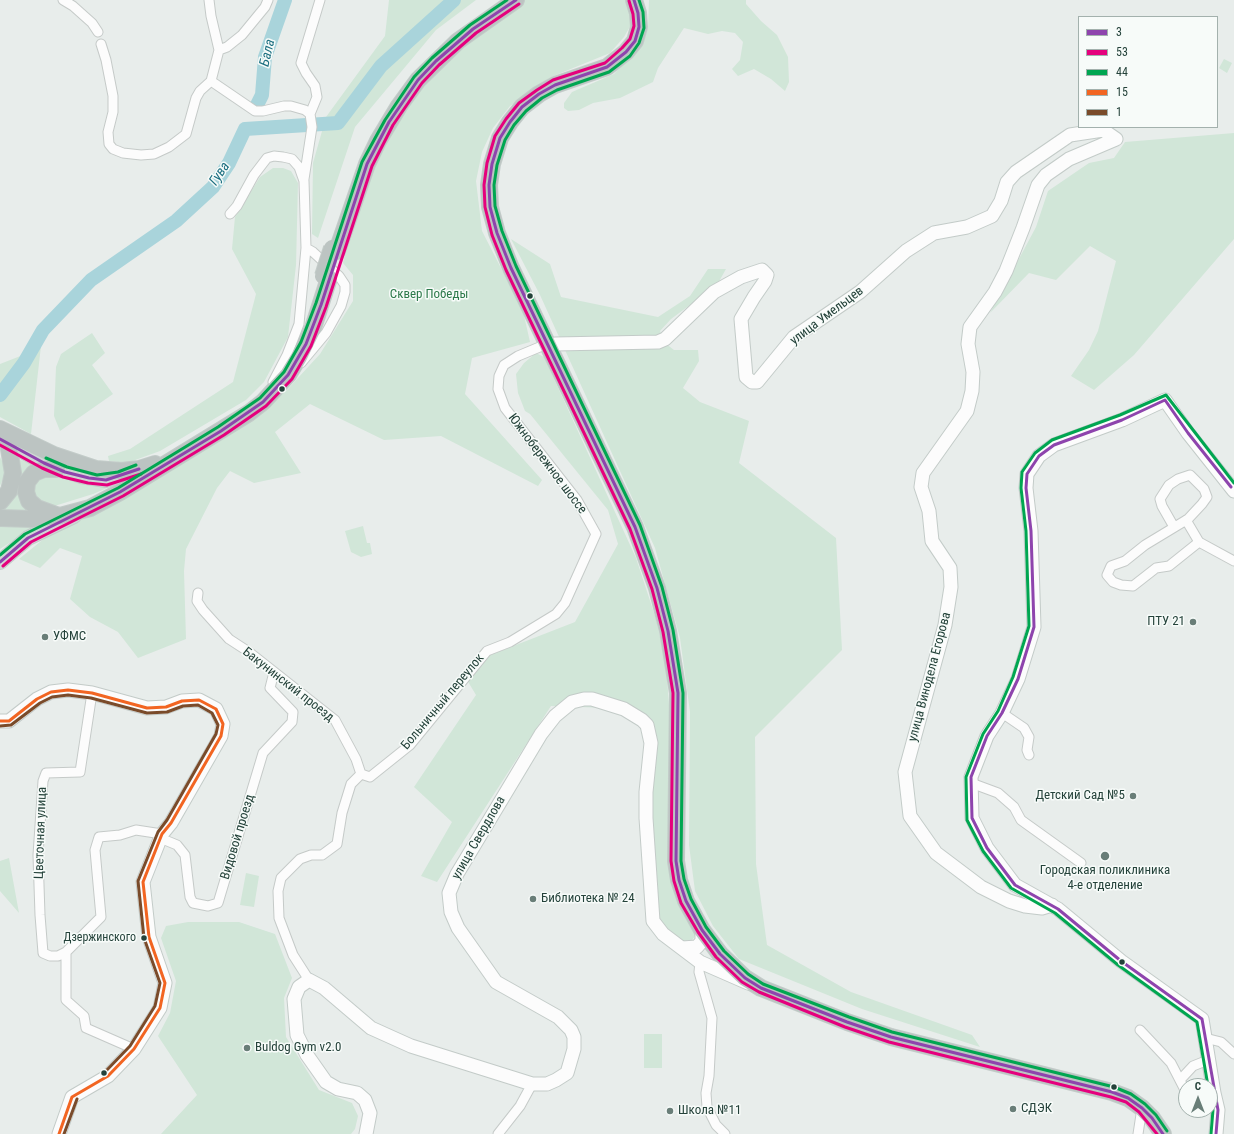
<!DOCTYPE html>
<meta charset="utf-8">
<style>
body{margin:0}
#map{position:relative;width:1234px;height:1134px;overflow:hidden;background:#e8edeb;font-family:"Roboto Condensed",sans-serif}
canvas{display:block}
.legend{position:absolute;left:1078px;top:16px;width:140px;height:112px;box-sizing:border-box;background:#f7fbf9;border:1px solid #a3b1ad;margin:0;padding:5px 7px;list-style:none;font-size:12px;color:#24423a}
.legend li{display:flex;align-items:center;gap:8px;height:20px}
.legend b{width:20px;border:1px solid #a3b1ad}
.north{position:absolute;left:1178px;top:1078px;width:40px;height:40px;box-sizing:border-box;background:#f7fbf9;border:1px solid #a3b1ad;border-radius:50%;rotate:0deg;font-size:11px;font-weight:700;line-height:16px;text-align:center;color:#24423a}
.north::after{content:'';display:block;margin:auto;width:14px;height:18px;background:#697e78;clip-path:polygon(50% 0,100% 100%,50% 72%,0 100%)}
</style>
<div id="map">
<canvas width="1234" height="1134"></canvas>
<ul class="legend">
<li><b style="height:5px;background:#8e44ad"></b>3</li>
<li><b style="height:5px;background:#e5007d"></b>53</li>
<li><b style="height:5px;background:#00a651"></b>44</li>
<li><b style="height:5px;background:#f26522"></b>15</li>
<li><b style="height:5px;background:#7a4b2a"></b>1</li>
</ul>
<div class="north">С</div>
</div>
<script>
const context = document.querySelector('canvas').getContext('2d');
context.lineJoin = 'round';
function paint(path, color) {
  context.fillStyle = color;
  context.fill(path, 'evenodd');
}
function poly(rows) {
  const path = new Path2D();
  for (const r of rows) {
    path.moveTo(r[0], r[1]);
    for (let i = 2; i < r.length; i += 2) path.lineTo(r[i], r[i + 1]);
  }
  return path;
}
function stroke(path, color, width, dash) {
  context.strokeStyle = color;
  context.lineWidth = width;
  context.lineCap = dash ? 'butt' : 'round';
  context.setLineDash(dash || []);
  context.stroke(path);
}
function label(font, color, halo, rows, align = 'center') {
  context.font = font + ' "Roboto Condensed",sans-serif';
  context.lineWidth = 3;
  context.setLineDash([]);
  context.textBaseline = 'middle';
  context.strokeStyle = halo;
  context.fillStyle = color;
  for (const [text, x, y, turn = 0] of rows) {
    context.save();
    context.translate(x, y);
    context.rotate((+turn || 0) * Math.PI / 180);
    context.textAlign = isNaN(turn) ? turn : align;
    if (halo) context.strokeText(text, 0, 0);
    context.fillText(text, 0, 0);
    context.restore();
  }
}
const green = poly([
 [389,0,476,0,436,30,355,127,318,238,312,234,313,163,326,117,385,36],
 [524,0,626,0,632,23,624,37,610,53,551,77,510,106,493,128,482,152,476,181,482,231,523,311,530,342,472,358,465,394,542,480,538,486,441,436,384,440,310,404,275,432,301,473,254,483,230,471,217,488,186,549,184,571,186,639,138,658,118,632,90,617,70,599,82,556,60,548,40,568,19,559,51,533,286,391,320,354,353,301,353,275,343,263,351,222,377,151,422,79],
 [649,0,746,0,746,4,761,21,777,35,788,57,789,82,785,91,771,79,754,69,738,76,732,69,740,60,743,42,735,33,722,31,708,34,684,28,658,68,653,82,620,98,593,103,579,110,568,111,564,108,564,103,572,92,614,74,644,41,648,27],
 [1224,59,1232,63,1227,73,1219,68],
 [1234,133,1234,239,1134,355,1094,390,1071,376,1089,350,1098,331,1116,261,1090,246,1056,280,1029,273,990,313,1036,227,1048,191,1089,163,1114,158,1125,142],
 [273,168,283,168,291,171,298,183,296,265,288,337,264,382,246,400,160,451,127,463,109,461,108,456,130,449,233,382,256,294,232,249,235,217,260,177],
 [511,239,550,264,561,297,658,317,690,296,708,269,726,269,717,285,671,319,660,331,665,343,674,350,698,350,699,361,683,388,700,402,749,421,739,463,836,538,842,650,755,737,756,864,767,945,851,992,972,1035,980,1047,862,1009,739,959,713,926,695,891,689,845,690,712,680,638,655,548,540,295],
 [92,333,105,353,92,365,113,394,60,431,54,416,56,367,61,354],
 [42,337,31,434,0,417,0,364,23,355],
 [536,353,544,357,636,558,656,619,666,664,669,704,670,874,674,889,696,935,692,940,684,941,675,938,658,921,648,799,654,761,636,709,551,706,437,882,421,876,452,822,414,787,476,695,467,680,485,657,575,622,618,544,608,510,530,414,525,411,518,393,516,374,524,363],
 [0,457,4,465,4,476,0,486],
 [18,459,44,469,121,482,93,494,48,508,34,510,0,510],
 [0,522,42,522,0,549],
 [363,526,367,543,370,543,372,554,361,557,351,552,345,531],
 [9,858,19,913,0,891,0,861],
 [246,873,259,876,254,907,240,905],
 [188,922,239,922,275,934,292,978,284,998,286,1037,319,1090,352,1103,358,1116,355,1129,351,1134,161,1134,197,1095,158,1036,170,1013,176,981,161,938,166,926],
 [644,1034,662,1034,662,1068,644,1068]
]);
const river = poly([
 [256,107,262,95,265,57,285,0],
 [0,395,24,363,43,330,91,280,176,221,213,187,229,163,245,129,338,123,381,66,454,0]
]);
const street = poly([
 [63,0,73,6,92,23,98,32],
 [101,44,106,60,113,96,113,112,108,132,109,144,113,149,123,153,141,155,154,154,169,147,186,134,196,98,200,91,211,81,219,50,211,16,209,0],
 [219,50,227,47,242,35,265,7,268,0],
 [211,81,255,111,263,111,284,106,291,106,305,110,310,114],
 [304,179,312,127,310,114,317,97,315,86,306,73,301,63,320,0],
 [230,214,237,206,254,175,267,158,274,156,283,157,292,159,299,167,304,181,306,248,299,324,287,355,273,382],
 [301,363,326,333,341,306,345,292,345,285,339,276,313,252,306,248],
 [1186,520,1199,542],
 [1174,527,1162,506,1160,499,1169,485,1178,479,1190,475,1204,489,1207,497,1202,504,1188,519,1145,545,1125,561,1111,566,1107,575,1113,582,1121,585,1133,586,1156,568,1169,566,1199,542,1234,561],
 [198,593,197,601,203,610,229,639,249,652,335,720,356,759,361,774,351,784,342,813,337,844,322,855,311,855,300,859,281,878,278,891,279,918,293,955,309,980],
 [92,693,80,772,46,773,43,781,38,855,40,915,43,953,50,956,58,956,66,952,66,1000,84,1016,86,1028,134,1049],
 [1002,713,1024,728,1029,737,1027,750,1029,755],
 [361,774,370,777,410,745,487,651,510,642,556,614,565,603,596,534,577,500,505,408,498,389,499,376,504,365,518,356,542,346,551,345],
 [971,783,998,793,1014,807,1021,820,1081,863],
 [160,838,177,845,185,855,190,897,193,903,208,906,218,903,263,753,292,722,293,712,270,688,274,672],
 [66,952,101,917,95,850,99,837,120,835,136,830,162,834],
 [700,962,699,972,712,1018,709,1076,706,1093,707,1107,716,1125,725,1134],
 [1140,1030,1171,1063,1186,1092],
 [1205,1038,1221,1042,1234,1054],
 [1180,1080,1193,1066,1208,1060],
 [498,1134,520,1106,532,1084],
 [1138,1134,1142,1108]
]);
const secondary = poly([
 [555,344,658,342,665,339,714,292,741,277,762,270,767,275,765,281,754,297,741,319,746,377,752,382,757,382,794,337,860,292,906,251,934,233,967,227,992,216,1001,201,1007,182,1016,172,1070,135,1103,130,1116,139],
 [0,721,9,721,37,699,51,692,68,690,92,693,147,708,166,707,182,701,199,700,216,709,223,724,221,736,171,823,162,834,143,882,149,937,165,983,160,1008,134,1049,108,1076,72,1097,59,1134],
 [1052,905,1042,908,1025,906,1009,901,981,887,936,853,910,816,905,772,945,625,951,587,950,568,932,541,929,511,921,487,923,473,967,411,972,391,973,372,968,344,970,327,995,292,1006,271,1023,228,1038,185,1046,175,1069,159,1116,139],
 [682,948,697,947,702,941,702,930],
 [366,1134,370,1113,365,1100,357,1093,338,1089,326,1082,307,1055,297,1035,294,999,299,987,309,980,324,988,371,1028,411,1046,532,1084,547,1084,556,1080,567,1073,574,1049,574,1037,571,1030,558,1017,496,982,458,928,451,912,449,893,457,874,541,734,555,716,572,702,584,699,592,699,624,709,642,720,647,725,651,743,646,792,646,818,653,921,663,934,700,962,748,983],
 [1216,1134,1218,1110,1214,1093,1202,1019,1121,961,1058,909,1015,885,987,848,972,818,971,777,987,736,1002,713,1018,679,1034,627,1031,531,1026,488,1027,474,1039,456,1054,445,1122,420,1165,400,1188,433,1234,491]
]);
const primary = poly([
 [0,439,44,463,81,476,106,480,131,472],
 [0,562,28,538,74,516]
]);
const highway = poly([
 [634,0,638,13,639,27,635,41,626,52,607,67,555,85,539,94,522,107,510,122,500,138,492,164,489,185,490,207,497,233,511,268,635,527,657,588,668,631,678,693,676,861,679,880,686,901,702,930,720,954,745,978,761,988,847,1022,891,1037,1112,1092,1128,1098,1142,1108,1152,1118,1163,1134],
 [337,251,367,164,378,141,399,106,418,80,458,41,516,0],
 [0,429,54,455,96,469,122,471,139,469,155,464],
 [0,502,9,491,13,473,8,443],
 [56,515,37,508,29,501,26,492,27,482,34,473,44,469,57,469],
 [0,518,32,519,60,516,90,508,120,492,249,413,263,402,288,375,299,357,313,328,329,278]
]);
const highwayBridge = poly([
 [323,276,332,248]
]);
const bus1 = poly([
 [634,0,638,13,639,27,635,41,626,52,607,67,555,85,539,94,522,107,510,122,500,138,492,164,489,185,490,207,497,233,511,268,635,527,657,588,668,631,678,693,676,861,679,880,686,901,702,930,720,954,745,978,761,988,847,1022,891,1037,1112,1092,1128,1098,1142,1108,1152,1118,1163,1134],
 [0,439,44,463,65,472,89,478,106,480,139,469],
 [0,562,28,538,120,492,221,431,263,402,288,375,306,344,321,305,367,164,389,122,418,80,436,61,473,29,516,0],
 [1216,1134,1218,1110,1202,1019,1121,961,1058,909,1015,885,987,848,972,818,971,777,987,736,1002,713,1018,679,1034,627,1031,531,1026,488,1027,474,1039,456,1054,445,1122,420,1165,400,1188,433,1231,487]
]);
const bus2 = poly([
 [629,1,633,14,634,26,630,39,622,48,605,63,553,80,537,90,519,103,506,119,495,136,487,163,484,185,485,207,492,235,506,270,630,529,652,589,663,632,673,693,671,861,674,881,681,903,698,932,716,957,742,982,759,992,845,1027,889,1042,1111,1097,1126,1102,1139,1112,1157,1134],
 [0,445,42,468,63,477,88,483,107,485,141,474],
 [3,566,31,542,123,496,224,435,266,406,292,379,311,346,326,307,372,166,393,125,422,83,439,65,476,33,519,4]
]);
const bus3 = poly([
 [639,0,643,12,644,28,639,43,630,56,609,72,557,90,542,98,526,111,514,125,505,140,497,165,494,185,495,206,502,231,516,266,640,525,662,587,673,630,683,693,681,861,684,879,691,899,706,927,724,951,748,974,763,984,849,1017,892,1032,1114,1087,1131,1094,1145,1104,1156,1115,1167,1131],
 [46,458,67,467,97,475,118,472,136,465],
 [0,555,25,534,118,488,218,427,260,398,284,372,301,342,316,303,362,162,385,120,414,77,432,58,470,25,507,0],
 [1208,1086,1197,1022,1118,965,1055,913,1011,888,983,851,967,820,966,777,983,734,998,711,1013,677,1029,626,1026,531,1021,488,1022,472,1035,453,1052,440,1120,415,1166,395,1234,483],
 [1210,1098,1213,1110,1211,1134]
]);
const bus4 = poly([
 [0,721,9,721,37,699,51,692,68,690,92,693,147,708,166,707,182,701,199,700,216,709,223,724,221,736,171,823,162,834,143,882,149,937,165,983,160,1008,134,1049,108,1076,72,1097,59,1134]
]);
const bus5 = poly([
 [0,726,11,725,40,703,52,697,68,695,91,698,147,713,167,712,183,706,198,705,212,713,218,725,216,734,167,820,158,832,138,881,144,938,160,983,155,1006,130,1046,104,1073],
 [64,1134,77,1099]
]);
const markers = [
 [530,296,3.5,"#24423a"],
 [282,389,3.5,"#24423a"],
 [1193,622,4,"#697e78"],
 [45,637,4,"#697e78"],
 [1133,796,4,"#697e78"],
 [1105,856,5,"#697e78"],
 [533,899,4,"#697e78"],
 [144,938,3.5,"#24423a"],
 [1122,962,3.5,"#24423a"],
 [247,1048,4,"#697e78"],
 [104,1073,3.5,"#24423a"],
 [1114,1087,3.5,"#24423a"],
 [1013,1109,4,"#697e78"],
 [670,1111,4,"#697e78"]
];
const busNames = [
 ["Дзержинского",136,938]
];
const parkNames = [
 ["Сквер Победы",429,295]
];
const streetNames = [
 ["улица Умельцев",827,316,-37],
 ["Южнобережное шоссе",547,464,53],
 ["улица Винодела Егорова",930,677,-75],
 ["Бакунинский проезд",288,685,38],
 ["Больничный переулок",443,702,-50],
 ["Цветочная улица",41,833,-88],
 ["Видовой проезд",238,837,-73],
 ["улица Свердлова",479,838,-60]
];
const poiNames = [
 ["ПТУ 21",1185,622,"right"],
 ["УФМС",53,637],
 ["Детский Сад №5",1125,796,"right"],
 ["Городская поликлиника",1105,871,"center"],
 ["4-е отделение",1105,886,"center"],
 ["Библиотека № 24",541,899],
 ["Buldog Gym v2.0",255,1048],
 ["СДЭК",1021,1109],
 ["Школа №11",678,1111]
];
const waterNames = [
 ["Бала",268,53,-77],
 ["Гува",220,174,-56]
];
paint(green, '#d1e6d8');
stroke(river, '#a9d4db', 14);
stroke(street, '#c5cac8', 11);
stroke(secondary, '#c3cbc8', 15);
stroke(primary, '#c3ccc9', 16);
stroke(highway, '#c3ccc9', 18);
stroke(street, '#fcfcfc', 9);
stroke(secondary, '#fcfcfc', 13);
stroke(primary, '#cfd7d5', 14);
stroke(highway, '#bcc4c2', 16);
stroke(highwayBridge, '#c3ccc9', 18, []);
stroke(highwayBridge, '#bcc4c2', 16);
stroke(bus1, '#8e44ad', 3);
stroke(bus2, '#e5007d', 3);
stroke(bus3, '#00a651', 3);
stroke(bus4, '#f26522', 3);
stroke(bus5, '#7a4b2a', 3);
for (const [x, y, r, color] of markers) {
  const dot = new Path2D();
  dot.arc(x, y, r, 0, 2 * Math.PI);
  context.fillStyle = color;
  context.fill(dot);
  stroke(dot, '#f7fbf9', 1.5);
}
label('12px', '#24423a', '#f7fbf9', busNames, 'right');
label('13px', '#2d7a4b', '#f7fbf9', parkNames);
label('13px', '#24423a', '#f7fbf9', streetNames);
label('13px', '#24423a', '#f7fbf9', poiNames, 'left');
label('italic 14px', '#1c6f80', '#f7fbf9', waterNames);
</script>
